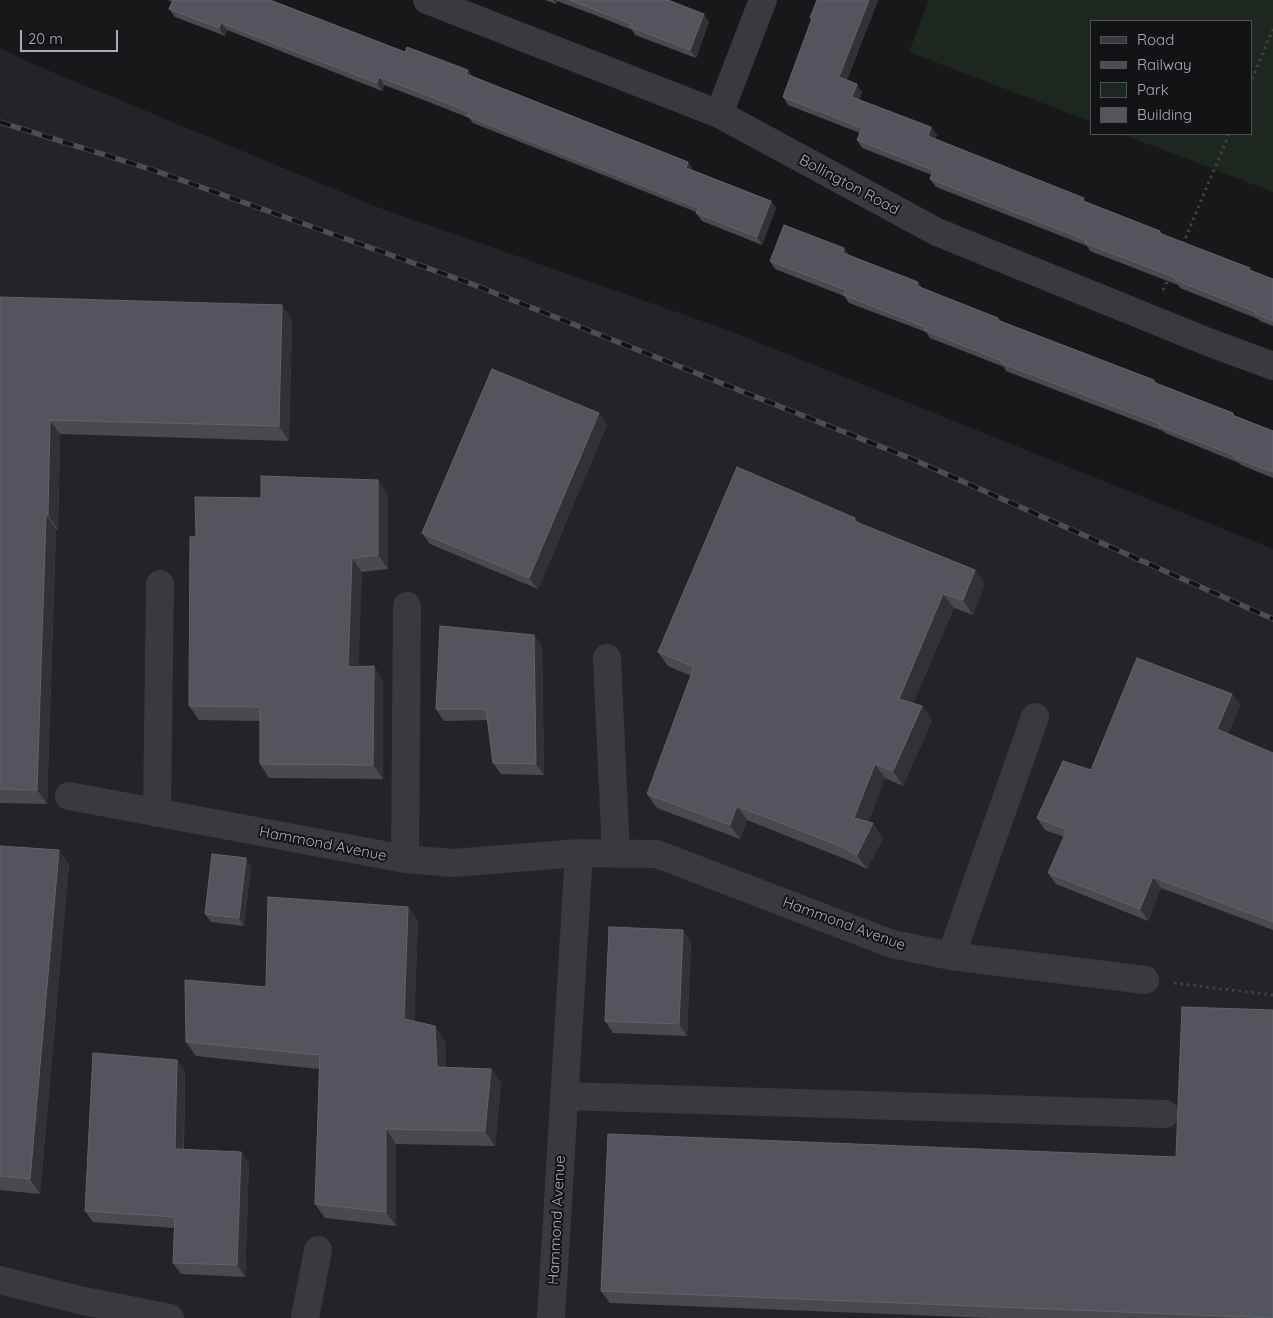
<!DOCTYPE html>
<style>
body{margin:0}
#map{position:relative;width:1273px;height:1318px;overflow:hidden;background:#18181b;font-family:Quicksand,sans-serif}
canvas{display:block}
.legend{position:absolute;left:1090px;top:20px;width:162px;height:115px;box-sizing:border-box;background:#131316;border:1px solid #4f5158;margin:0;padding:6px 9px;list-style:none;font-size:15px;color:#a9aebc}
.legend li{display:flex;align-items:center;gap:10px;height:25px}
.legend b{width:25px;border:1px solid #4f5158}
.scale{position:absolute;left:20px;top:30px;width:98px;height:22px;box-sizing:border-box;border:2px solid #a9aebc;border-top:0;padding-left:6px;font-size:15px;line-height:18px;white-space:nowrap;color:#a9aebc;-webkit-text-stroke:4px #131316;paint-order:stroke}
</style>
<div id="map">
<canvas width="1273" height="1318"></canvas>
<ul class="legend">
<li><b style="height:6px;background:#393a40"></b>Road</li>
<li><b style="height:6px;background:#4c4d55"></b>Railway</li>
<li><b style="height:14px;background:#1e271f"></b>Park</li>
<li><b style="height:14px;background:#54555c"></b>Building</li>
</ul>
<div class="scale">20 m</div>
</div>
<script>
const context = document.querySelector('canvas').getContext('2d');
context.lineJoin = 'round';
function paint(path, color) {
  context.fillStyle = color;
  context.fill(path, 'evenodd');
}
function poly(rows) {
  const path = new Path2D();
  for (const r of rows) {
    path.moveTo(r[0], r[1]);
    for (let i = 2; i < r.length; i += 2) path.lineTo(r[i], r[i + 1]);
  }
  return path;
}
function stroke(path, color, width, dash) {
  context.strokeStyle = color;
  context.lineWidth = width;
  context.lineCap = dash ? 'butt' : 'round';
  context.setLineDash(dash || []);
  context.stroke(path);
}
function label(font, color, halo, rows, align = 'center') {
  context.font = font + ' Quicksand,sans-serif';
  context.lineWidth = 4;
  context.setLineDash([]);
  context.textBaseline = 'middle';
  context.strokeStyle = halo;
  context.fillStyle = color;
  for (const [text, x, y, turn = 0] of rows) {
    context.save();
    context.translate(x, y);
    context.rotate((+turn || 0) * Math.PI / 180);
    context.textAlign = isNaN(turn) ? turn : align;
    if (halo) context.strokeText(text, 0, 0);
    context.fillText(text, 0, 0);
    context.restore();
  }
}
const built = poly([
 [0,48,33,64,377,207,719,327,1273,549,1273,1318,0,1318]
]);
const green = poly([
 [929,0,1273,0,1273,192,1122,134,1252,134,1252,21,1092,21,1092,122,909,52]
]);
const path = poly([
 [1252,79,1273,29],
 [1183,244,1229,134],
 [1163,290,1169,278],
 [1174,983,1273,995]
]);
const minor = poly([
 [427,0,719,114,937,232,1208,342,1273,366],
 [719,114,763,0],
 [607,658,616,854],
 [69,796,405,859,453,863,579,853,657,854,892,944,951,956,1145,980],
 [157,813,160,584],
 [405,859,407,606],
 [951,956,1035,717],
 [564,1096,1165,1114],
 [0,1280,79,1300,170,1318],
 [305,1318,318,1250],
 [551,1318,579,853]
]);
const rail = poly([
 [0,122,153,170,472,284,912,459,1273,619]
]);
const wall = poly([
 [168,0,270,0,405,52,468,70,472,76,688,162,693,170,771,201,776,208,762,245,702,221,696,213,696,212,473,123,469,118,429,102,384,85,382,91,227,30,225,36,175,17,169,9,172,2],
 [545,0,668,0,709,22,696,58,635,35,632,30,595,15,557,1,556,4],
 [817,0,878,0,847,80,862,92,859,100,931,127,937,135,935,139,1087,202,1160,231,1162,234,1273,279,1273,326,1260,321,1258,319,1180,288,1178,285,1090,251,1087,246,936,187,930,179,932,175,862,148,857,140,860,133,788,105,783,97,812,20,810,18],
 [849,255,922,288,998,318,1001,321,1154,380,1156,383,1233,413,1235,416,1273,431,1273,478,1241,465,1239,463,1165,433,1163,431,1006,371,1004,367,930,338,926,332,849,303,844,296,775,269,770,261],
 [0,297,292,320,289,441,60,434,58,530,56,529,47,804,0,803],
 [607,425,538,589,430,544,422,533],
 [388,494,388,569,362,572,358,667,383,680,383,779,269,778,260,764,260,721,199,720,189,706,196,536,261,498],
 [855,518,859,524,975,570,985,584,973,615,954,608,913,703,922,706,932,720,903,786,885,778,868,822,883,838,867,869,850,861,747,820,740,839,657,808,647,794,691,676,668,666,658,652],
 [534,635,542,646,544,775,501,774,493,763,488,720,444,721,436,709],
 [1232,694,1240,705,1228,734,1273,753,1273,930,1161,888,1148,921,1056,884,1048,873,1064,837,1045,830,1037,818,1091,770],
 [0,846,69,864,40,1194,0,1190],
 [251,866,244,926,211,922,205,914],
 [408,907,418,921,414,1021,445,1041,446,1067,491,1069,501,1083,495,1146,396,1144,396,1226,325,1218,315,1204,319,1069,196,1056,186,1042,266,987],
 [691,941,687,1036,613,1033,605,1021],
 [177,1060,185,1072,184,1149,241,1152,249,1163,245,1277,181,1274,173,1263,174,1228,93,1222,85,1211],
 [1176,1157,1273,1318,989,1318,610,1303,601,1291]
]);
const shadedWall = poly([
 [553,0,556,0,557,1,556,4],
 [869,0,878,0,845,85,839,77],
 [704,14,709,22,696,58,690,50],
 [221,23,227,30,225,36,219,28],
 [468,70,473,78,466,74],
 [379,77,384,85,382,91,377,83],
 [857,84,862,92,857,105,852,97],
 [931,127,937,135,933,144,928,136],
 [688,162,693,170,691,175,686,168],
 [771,201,776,208,762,245,757,237],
 [844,248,850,256,843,253],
 [918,282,924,290,917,286],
 [282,305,292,320,289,441,279,426],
 [599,413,607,425,538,589,529,578],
 [50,420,60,434,58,530,48,515],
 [378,480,388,494,388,569,378,555],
 [46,515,56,529,47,804,37,790],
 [855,518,865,532,854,521],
 [352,558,362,572,358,681,348,667],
 [975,570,985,584,973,615,963,600],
 [943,594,954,608,909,713,899,699],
 [534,635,542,646,544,775,536,764],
 [374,666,383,680,383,779,373,765],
 [1232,694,1240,705,1225,741,1217,729],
 [922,706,932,720,903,786,893,771],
 [875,764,885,778,864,832,854,818],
 [737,806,747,820,740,839,730,825],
 [873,823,883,838,867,869,857,855],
 [59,850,69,864,40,1194,30,1179],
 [246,858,251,866,244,926,239,918],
 [1153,877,1161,888,1148,921,1140,909],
 [408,907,418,921,414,1033,404,1019],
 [683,930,691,941,687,1036,679,1024],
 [435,1026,445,1041,447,1081,437,1067],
 [177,1060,185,1072,183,1161,175,1149],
 [491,1069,501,1083,495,1146,485,1131],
 [386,1129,396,1144,396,1226,386,1212],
 [241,1152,249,1163,245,1277,237,1265]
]);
const building = poly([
 [173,0,270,0,405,52,407,47,468,70,466,74,688,162,686,168,771,201,757,237,696,213,698,208,467,116,469,112,424,94,379,77,377,83,221,23,219,28,169,9,173,0],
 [570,0,668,0,704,14,690,50,630,27,631,24,570,0],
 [817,0,869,0,839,77,857,84,852,97,931,127,928,136,1084,198,1083,201,1160,231,1159,233,1250,268,1249,270,1273,279,1273,321,1255,314,1256,312,1175,280,1176,278,1085,243,1086,240,930,179,933,170,857,140,862,128,783,97,812,18,810,18,817,0],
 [784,225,844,248,843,253,918,282,917,286,998,318,997,320,1154,380,1153,382,1233,413,1232,415,1273,431,1273,472,1235,458,1236,456,1159,426,1160,424,1001,363,1002,361,924,330,925,327,844,295,846,290,770,261,784,225],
 [0,297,282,305,279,426,50,420,48,515,46,515,37,790,0,789,0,297],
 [492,369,599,413,529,578,422,533,492,369],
 [737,467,855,518,854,521,975,570,963,600,943,594,899,699,922,706,893,771,875,764,854,818,873,823,857,855,840,846,737,806,730,825,647,794,694,667,658,652,737,467],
 [261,476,378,480,378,555,352,558,348,667,374,666,373,765,260,764,260,707,189,706,190,537,196,536,195,497,261,498,261,476],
 [440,626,534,635,536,764,493,763,486,709,436,709,440,626],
 [1137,658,1232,694,1217,729,1273,753,1273,922,1153,877,1140,909,1048,873,1067,830,1037,818,1063,761,1091,770,1137,658],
 [0,846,59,850,30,1179,0,1176,0,846],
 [212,854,246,858,239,918,205,914,212,854],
 [268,897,408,907,404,1019,435,1026,437,1067,491,1069,485,1131,386,1129,386,1212,315,1204,320,1055,186,1042,185,980,266,987,268,897],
 [609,927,683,930,679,1024,605,1021,609,927],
 [1182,1007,1273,1010,1273,1318,601,1291,608,1134,1176,1157,1182,1007],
 [93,1053,177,1060,175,1149,241,1152,237,1265,173,1263,175,1217,85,1211,93,1053]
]);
const streetNames = [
 ["Bollington Road",849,185,28],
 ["Hammond Avenue",323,844,11],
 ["Hammond Avenue",844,924,20],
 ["Hammond Avenue",557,1220,-87]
];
paint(built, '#242428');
paint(green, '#1e271f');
stroke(path, '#3f4147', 3, [2.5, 4]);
stroke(minor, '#393a40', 28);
stroke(rail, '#4c4d55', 5.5);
stroke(rail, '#131316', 4, [11]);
paint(wall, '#494a50');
paint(shadedWall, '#313236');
paint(building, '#54555c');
stroke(building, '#61636b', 1);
label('15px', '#a9aebc', '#131316', streetNames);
</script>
